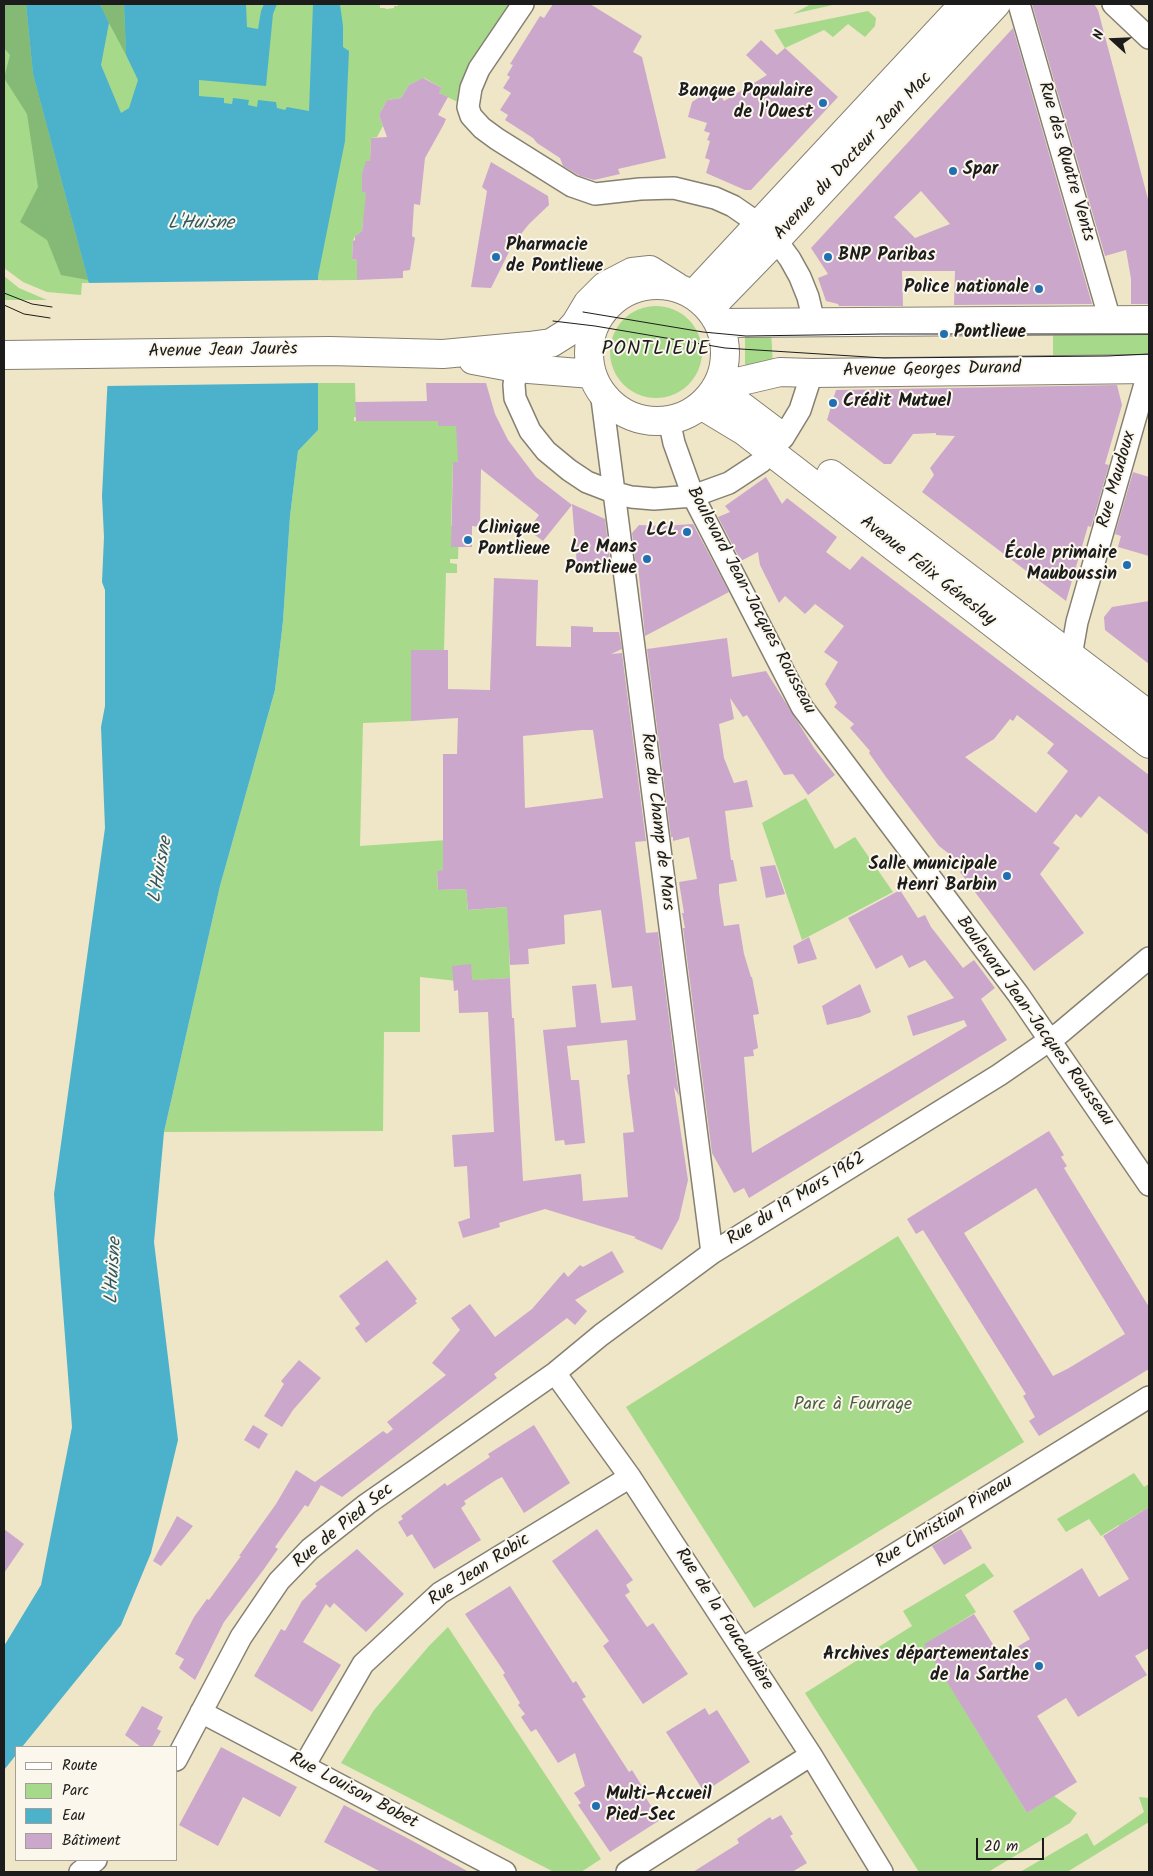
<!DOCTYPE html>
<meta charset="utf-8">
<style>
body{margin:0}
#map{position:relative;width:1153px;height:1876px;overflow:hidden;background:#efe5c7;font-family:Kalam,sans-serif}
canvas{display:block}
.frame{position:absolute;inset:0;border:5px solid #1c1c1c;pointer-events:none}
.legend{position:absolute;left:15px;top:1746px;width:162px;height:115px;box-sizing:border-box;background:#fbf7ec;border:1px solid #a29f99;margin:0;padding:6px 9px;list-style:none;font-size:15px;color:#1c1c1c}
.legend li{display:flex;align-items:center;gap:10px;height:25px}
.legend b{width:25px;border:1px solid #a29f99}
.north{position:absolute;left:1088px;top:15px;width:50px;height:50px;-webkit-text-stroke:4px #fbf7ec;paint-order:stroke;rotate:290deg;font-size:14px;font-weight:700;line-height:20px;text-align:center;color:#1c1c1c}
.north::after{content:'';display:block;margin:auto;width:18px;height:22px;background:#1c1c1c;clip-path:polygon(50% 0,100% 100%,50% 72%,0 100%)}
.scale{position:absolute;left:976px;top:1838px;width:68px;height:22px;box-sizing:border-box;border:2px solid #1c1c1c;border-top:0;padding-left:6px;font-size:15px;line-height:18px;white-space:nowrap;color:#1c1c1c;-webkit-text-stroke:4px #fbf7ec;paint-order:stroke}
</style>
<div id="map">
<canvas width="1153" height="1876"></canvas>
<div class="frame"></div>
<ul class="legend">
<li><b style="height:6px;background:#fff"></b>Route</li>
<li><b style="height:14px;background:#a6da8a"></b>Parc</li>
<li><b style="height:14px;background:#4cb2cb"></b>Eau</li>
<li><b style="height:14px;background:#cba8cb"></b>Bâtiment</li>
</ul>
<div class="north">N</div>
<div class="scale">20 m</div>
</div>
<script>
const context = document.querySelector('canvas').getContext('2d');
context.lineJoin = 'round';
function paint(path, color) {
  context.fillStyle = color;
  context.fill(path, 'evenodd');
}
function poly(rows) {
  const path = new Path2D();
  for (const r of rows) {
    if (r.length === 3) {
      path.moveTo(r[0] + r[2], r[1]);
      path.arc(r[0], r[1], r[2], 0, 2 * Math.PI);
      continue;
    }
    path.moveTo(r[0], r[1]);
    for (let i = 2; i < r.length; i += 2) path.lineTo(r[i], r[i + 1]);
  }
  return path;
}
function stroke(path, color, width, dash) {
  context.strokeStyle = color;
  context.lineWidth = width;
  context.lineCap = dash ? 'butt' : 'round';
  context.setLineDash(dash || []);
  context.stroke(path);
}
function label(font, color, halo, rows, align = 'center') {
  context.font = font + ' Kalam,sans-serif';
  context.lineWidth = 4;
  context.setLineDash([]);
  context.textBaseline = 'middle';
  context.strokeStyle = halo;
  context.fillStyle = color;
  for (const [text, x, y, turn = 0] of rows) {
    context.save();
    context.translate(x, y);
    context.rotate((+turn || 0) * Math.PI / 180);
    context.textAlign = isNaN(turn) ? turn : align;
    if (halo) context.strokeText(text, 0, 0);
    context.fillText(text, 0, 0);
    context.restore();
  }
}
const green = poly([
 [4,4,380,4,380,8,385,8,386,9,394,8,394,6,398,6,398,4,523,4,468,107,439,93,442,88,424,78,409,85,401,98,387,100,379,115,383,126,377,137,371,138,370,161,362,174,362,192,372,193,367,219,363,221,362,231,355,236,353,241,352,259,357,260,357,280,82,283,81,295,47,292,23,282,4,268],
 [811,4,837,4,793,14],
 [868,11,876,18,875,26,865,37,848,24,833,37,824,30,785,48,774,30],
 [4,276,19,288,47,300,4,300],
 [656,352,46],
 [745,330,771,330,773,366,745,373],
 [1053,331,1149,332,1149,355,1053,359],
 [317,383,355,383,356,417,354,417,354,421,438,421,438,426,456,426,468,462,453,462,451,526,459,526,458,559,450,559,450,563,457,564,457,573,446,573,444,650,411,650,411,721,363,723,360,846,476,838,478,868,437,871,438,890,466,889,468,910,508,907,510,978,457,981,420,977,420,1032,384,1032,383,1131,164,1132,220,886,275,690,283,621,290,516,298,451,318,430],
 [806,798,835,849,855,837,893,892,802,940,762,823],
 [898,1236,1024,1442,754,1608,626,1407],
 [1134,1473,1144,1487,1149,1484,1149,1507,1126,1521,1121,1528,1119,1525,1101,1536,1089,1519,1066,1532,1057,1519],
 [984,1563,994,1576,965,1595,976,1612,925,1644,1027,1813,1054,1796,1077,1813,1070,1823,988,1872,919,1872,805,1693,912,1626,903,1611],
 [448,1627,601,1859,581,1872,554,1872,341,1763,374,1710,429,1646],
 [1139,1797,1149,1798,1149,1822,1067,1872,1020,1872,1087,1833,1094,1846,1144,1812]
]);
const forest = poly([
 [4,4,26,4,33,74,88,280,61,275,47,240,20,222,38,187,27,114,4,78,10,55,4,48],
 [100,4,124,4,126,55,109,23]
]);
const water = poly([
 [26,4,100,4,109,23,101,65,121,113,129,108,138,80,126,55,124,4,246,4,247,27,258,29,261,11,264,4,277,4,273,14,266,86,199,80,199,96,224,98,224,103,232,104,233,98,249,100,248,105,257,107,258,100,276,102,277,108,285,110,287,107,309,111,313,4,340,4,343,26,343,47,349,51,345,141,318,276,318,430,298,451,290,516,283,621,275,690,220,886,164,1132,154,1242,178,1440,151,1553,121,1625,22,1747,16,1747,16,1755,4,1770,4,1646,41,1585,72,1427,54,1194,105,828,101,727,105,706,105,590,102,582,104,537,102,496,111,311,92,294,88,280,33,74]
]);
const pier = poly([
 [321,280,320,383,105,386,108,312,90,296,86,283]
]);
const building = poly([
 [553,4,590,4,642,36,633,52,642,57,666,158,618,169,620,174,594,180,580,176,563,166,560,158,537,143,533,138,505,120,508,115,500,110,511,93,503,88,510,77,507,75,513,65,510,64,540,16,544,18],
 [1032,4,1094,4,1098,10,1149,203,1149,304,1131,304,1131,279,1126,250,1105,256],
 [1013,28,1092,304,954,305,955,271,902,271,903,306,839,306,838,304,826,301,818,278,828,274,811,248],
 [921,191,950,224,915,238,894,217],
 [761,40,777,55,785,48,838,97,751,190,745,190,706,173,710,160,705,158,710,141,707,140,710,133,704,131,707,123,688,117,692,102,715,87,724,101,767,75,746,55],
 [423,78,442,88,439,93,448,97,438,115,446,119,444,124,425,158,420,205,414,204,412,236,415,238,410,270,403,271,403,278,357,280,357,260,352,259,353,241,355,240,355,236,362,231,366,193,362,192,362,174,366,161,370,161,371,138,387,137,379,115,387,100,401,98,409,85],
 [491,162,548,196,549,205,529,224,513,244,491,288,471,287,487,191,482,187],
 [426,383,486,383,495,414,508,440,536,477,572,505,543,541,528,530,539,515,481,469,480,527,472,526,472,547,451,547,453,462,458,462,456,426,438,426,438,421,356,421,355,402,427,401],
 [1117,385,1122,405,1105,464,1109,465,1091,527,1088,526,1066,601,922,492,934,475,930,468,955,436,936,435,936,433,913,434,891,464,884,464,827,420,836,390],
 [1133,472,1149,477,1149,556,1118,547,1121,536,1115,534],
 [766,477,782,504,787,498,837,537,826,552,850,570,862,556,1149,775,1149,835,1099,796,1081,818,1076,814,1053,843,1060,848,1040,874,1084,933,1034,971,960,872,966,867,939,846,886,777,869,753,870,751,850,728,854,724,834,707,837,703,825,684,838,662,824,652,844,626,815,604,805,614,785,596,779,603,760,565,758,552,741,561,718,517,730,512,725,506],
 [1017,715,1054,744,1047,753,1068,771,1036,813,965,757,994,739,1010,719,1013,721],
 [572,504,605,519,611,568,584,571,577,566],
 [693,524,729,592,645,636,638,566,636,566,632,533,639,525,662,526],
 [494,578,538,580,536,646,571,647,571,626,593,627,593,632,619,632,622,649,611,654,622,653,646,841,635,842,643,906,646,933,658,932,679,1096,674,1087,688,1180,679,1219,662,1250,634,1238,636,1237,545,1209,499,1223,500,1227,463,1238,458,1222,470,1218,467,1166,454,1167,452,1135,494,1132,488,1012,459,1013,458,990,454,991,452,966,471,964,472,980,510,978,512,1018,514,1018,523,1181,581,1174,583,1201,628,1197,623,1133,634,1132,627,1075,630,1074,627,1040,567,1046,571,1080,579,1080,585,1143,565,1145,564,1140,555,1141,543,1030,576,1027,572,986,596,984,601,1023,636,1020,632,986,612,988,601,910,564,915,565,944,528,949,529,964,510,965,507,907,468,910,466,889,438,890,437,871,443,870,443,754,457,754,458,718,411,721,411,650,448,650,448,689,490,690],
 [582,730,593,730,603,798,525,808,523,736],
 [1149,601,1149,664,1105,630,1104,617,1112,607],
 [727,638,732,677,766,671,814,748,835,775,808,795,793,774,784,775,747,715,743,717,730,698,734,719,719,724,724,758,734,783,747,780,753,807,725,811,731,860,733,860,737,881,719,884,719,893,724,926,739,924,744,954,751,977,752,977,759,1014,753,1015,758,1048,753,1050,754,1056,744,1057,752,1153,967,1026,964,1020,913,1036,907,1016,954,998,925,960,909,968,902,955,876,969,848,918,900,890,918,918,925,915,931,927,963,968,974,960,995,988,981,999,1007,1040,749,1198,744,1188,734,1193,712,1153,683,928,685,928,682,913,684,913,679,882,697,879,689,837,673,841,673,837,671,837,647,649],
 [775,865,785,894,766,898,760,867],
 [809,937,817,959,798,964,793,946],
 [860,984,871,1012,860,1017,827,1025,822,1006],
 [1049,1131,1064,1155,1061,1157,1067,1166,1064,1168,1149,1307,1149,1369,1039,1436,1029,1421,1035,1417,1023,1396,1026,1394,923,1230,916,1234,907,1219],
 [1036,1188,1125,1334,1069,1368,1053,1376,964,1233],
 [612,1251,624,1272,575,1300,587,1311,575,1325,567,1318,494,1374,497,1378,342,1497,319,1484,321,1485,308,1507,305,1505,275,1547,278,1549,264,1569,224,1622,195,1680,179,1668,184,1659,175,1654,194,1617,207,1599,209,1600,241,1556,239,1556,276,1504,296,1470,315,1482,383,1431,387,1434,393,1429,387,1422,446,1375,432,1363,460,1330,451,1318,470,1304,495,1337,532,1309,564,1272,568,1277,580,1265,583,1267],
 [387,1260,417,1299,415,1301,417,1303,366,1343,355,1328,360,1324,339,1296],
 [299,1360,321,1378,293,1410,282,1427,264,1416,284,1384,281,1381],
 [253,1425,268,1434,259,1449,244,1440],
 [534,1425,570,1483,524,1513,502,1477,496,1480,464,1501,466,1504,461,1508,481,1540,434,1569,412,1534,407,1537,398,1522,403,1519,401,1516,445,1483,447,1486,490,1457,488,1454],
 [1149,1507,1149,1648,1135,1656,1147,1675,1078,1717,1066,1698,1037,1716,1077,1782,1027,1813,924,1644,974,1614,1001,1657,1030,1639,1013,1611,1082,1568,1099,1597,1129,1579,1103,1536],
 [177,1516,193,1526,161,1566,153,1561],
 [4,1529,24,1544,4,1573],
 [597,1529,633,1580,626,1585,630,1592,625,1595,647,1627,653,1623,688,1674,643,1704,603,1646,609,1641,552,1561],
 [961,1529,972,1548,944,1565,932,1546],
 [357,1549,404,1594,366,1632,334,1603,330,1608,326,1604,303,1642,341,1665,312,1712,254,1676,281,1629,285,1631,302,1601,317,1586,315,1584],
 [510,1586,573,1683,576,1681,586,1697,582,1699,629,1772,632,1770,642,1786,639,1787,660,1820,610,1852,578,1805,581,1803,574,1793,585,1786,575,1753,558,1763,536,1729,531,1732,521,1717,525,1714,518,1705,520,1703,503,1675,505,1673,465,1614],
 [142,1706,163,1717,157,1729,161,1731,152,1747,141,1747,125,1735],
 [705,1708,709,1715,717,1710,750,1762,704,1792,666,1732],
 [221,1747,297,1787,280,1817,243,1797,218,1846,179,1825],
 [344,1805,409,1839,469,1872,381,1872,324,1842],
 [781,1815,793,1834,790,1836,807,1863,792,1872,693,1872,739,1843,737,1839,770,1817,772,1820]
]);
const minor = poly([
 [523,4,479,69,471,88,468,107,471,116,482,128,497,139,572,186,595,194,640,189,674,188,715,198,733,206,759,224,776,240,790,259,800,277,808,297,814,322],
 [1019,4,1110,320],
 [1113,4,1149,38],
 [516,368,514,385,515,398,530,431,546,451,569,470,587,482,613,492,631,497,654,499,693,496,729,483,761,462,771,452],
 [601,391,712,1253],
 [669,420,674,443,693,496,802,707,1018,994,1149,1185],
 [783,438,800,410,812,373],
 [1063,667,1071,656,1077,622,1149,370],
 [555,1373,630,1477,811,1755,882,1872],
 [742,1649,1149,1397],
 [201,1712,505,1872],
 [176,1760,241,1637,279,1581,310,1549,367,1504,555,1373,601,1335,712,1253,999,1075,1060,1033,1149,958],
 [304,1766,363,1664,440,1593,630,1477],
 [80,1872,96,1860],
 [627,1872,811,1755]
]);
const secondary = poly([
 [657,353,68],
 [693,295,964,4],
 [709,309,776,240,996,4],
 [719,323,1149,320],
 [4,355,330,351,443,354,529,346,551,343,567,333,576,323,588,303,605,286,632,272,650,270,677,287],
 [473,360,516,368,592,374],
 [716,387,777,433],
 [716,387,780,372,812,373,1149,369],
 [701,405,744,431,1149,744],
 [831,474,1149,715]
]);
const tram = poly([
 [4,293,32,304,52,307],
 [4,305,24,314,50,318],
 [583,312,703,332,746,336,881,334,1149,334],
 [553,321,595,326,725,348,884,358,1107,356,1149,354]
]);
const markers = [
 [823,103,5,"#1f6fb2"],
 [953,171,5,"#1f6fb2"],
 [496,257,5,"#1f6fb2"],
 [828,257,5,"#1f6fb2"],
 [1039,289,5,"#1f6fb2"],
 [944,334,5,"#1f6fb2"],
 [833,403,5,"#1f6fb2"],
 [687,532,5,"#1f6fb2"],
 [468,540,5,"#1f6fb2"],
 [647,559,5,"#1f6fb2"],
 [1127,565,5,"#1f6fb2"],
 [1007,876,5,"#1f6fb2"],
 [1039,1666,5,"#1f6fb2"],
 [596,1806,5,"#1f6fb2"]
];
const poiNames = [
 ["Banque Populaire",813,93],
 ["de l'Ouest",813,114],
 ["Spar",963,171,"left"],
 ["Pharmacie",506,247,"left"],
 ["de Pontlieue",506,268,"left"],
 ["BNP Paribas",838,257,"left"],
 ["Police nationale",1029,289],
 ["Pontlieue",954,334,"left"],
 ["Crédit Mutuel",843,403,"left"],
 ["Clinique",478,530,"left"],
 ["Pontlieue",478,551,"left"],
 ["LCL",677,532],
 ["Le Mans",637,549],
 ["Pontlieue",637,570],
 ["École primaire",1117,555],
 ["Mauboussin",1117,576],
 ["Salle municipale",997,866],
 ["Henri Barbin",997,887],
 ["Archives départementales",1029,1656],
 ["de la Sarthe",1029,1677],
 ["Multi-Accueil",606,1796,"left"],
 ["Pied-Sec",606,1817,"left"]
];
const streetNames = [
 ["Avenue du Docteur Jean Mac",854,157,-47],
 ["Rue des Quatre Vents",1065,162,74],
 ["Avenue Jean Jaurès",223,352,-1],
 ["Avenue Georges Durand",932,371,-1],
 ["Rue Maudoux",1118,480,-74],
 ["Avenue Félix Géneslay",927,572,38],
 ["Boulevard Jean-Jacques Rousseau",750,601,62],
 ["Rue du Champ de Mars",656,822,83],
 ["Boulevard Jean-Jacques Rousseau",1034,1022,54],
 ["Rue du 19 Mars 1962",797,1200,-32],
 ["Rue Christian Pineau",945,1523,-32],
 ["Rue de Pied Sec",344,1527,-39],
 ["Rue Jean Robic",480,1571,-33],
 ["Rue de la Foucaudière",723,1620,57],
 ["Rue Louison Bobet",353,1792,28]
];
const parkNames = [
 ["Parc à Fourrage",853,1406]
];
const waterNames = [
 ["L'Huisne",201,225],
 ["L'Huisne",162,870,-80],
 ["L'Huisne",115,1271,-87]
];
const quarterNames = [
 ["PONTLIEUE",656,351]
];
paint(green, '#a6da8a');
paint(forest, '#84ba76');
paint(water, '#4cb2cb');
paint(pier, '#efe5c7');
paint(building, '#cba8cb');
stroke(minor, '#868072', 24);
stroke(secondary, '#868072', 30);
stroke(minor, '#fff', 21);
stroke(secondary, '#fff', 28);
stroke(tram, '#1c1c1c', 1);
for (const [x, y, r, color] of markers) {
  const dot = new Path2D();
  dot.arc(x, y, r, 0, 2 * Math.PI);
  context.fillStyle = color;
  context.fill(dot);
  stroke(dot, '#fbf7ec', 2);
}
label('bold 18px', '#1c1c1c', '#fbf7ec', poiNames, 'right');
label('18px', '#1c1c1c', '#fbf7ec', streetNames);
label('18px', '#4c5e42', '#fbf7ec', parkNames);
label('italic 19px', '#2f5862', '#fbf7ec', waterNames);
context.letterSpacing = '1px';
label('20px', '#1c1c1c', '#fbf7ec', quarterNames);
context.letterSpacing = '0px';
</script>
